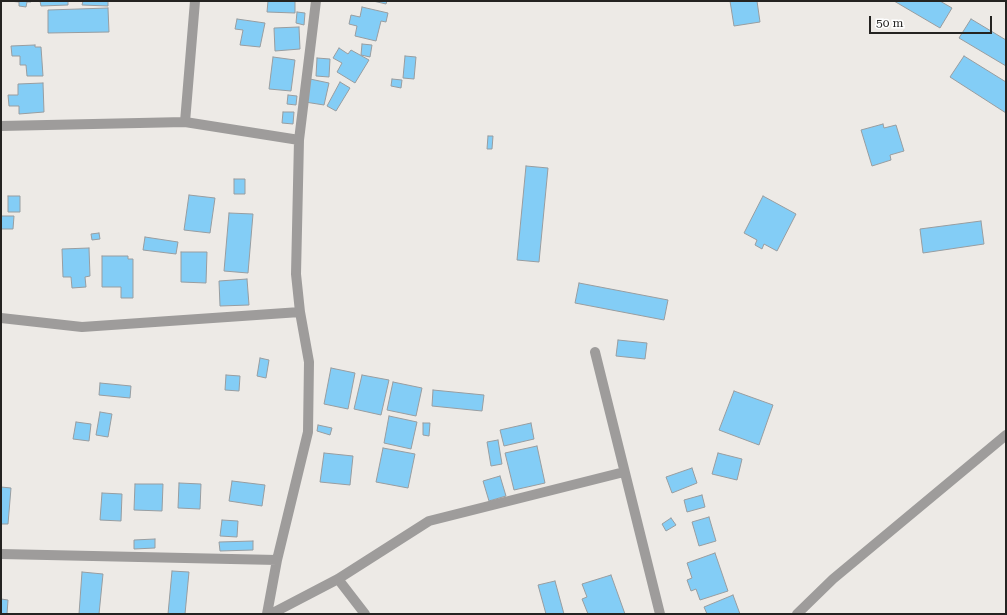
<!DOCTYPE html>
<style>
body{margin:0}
#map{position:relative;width:1007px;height:615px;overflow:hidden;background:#edeae6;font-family:"Roboto Serif",serif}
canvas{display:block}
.frame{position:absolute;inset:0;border:2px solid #242321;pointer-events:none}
.scale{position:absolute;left:869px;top:16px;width:123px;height:18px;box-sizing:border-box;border:2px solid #242321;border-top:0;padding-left:5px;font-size:12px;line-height:14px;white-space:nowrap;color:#242321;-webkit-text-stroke:3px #fff;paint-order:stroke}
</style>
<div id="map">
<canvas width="1007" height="615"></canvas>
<div class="frame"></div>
<div class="scale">50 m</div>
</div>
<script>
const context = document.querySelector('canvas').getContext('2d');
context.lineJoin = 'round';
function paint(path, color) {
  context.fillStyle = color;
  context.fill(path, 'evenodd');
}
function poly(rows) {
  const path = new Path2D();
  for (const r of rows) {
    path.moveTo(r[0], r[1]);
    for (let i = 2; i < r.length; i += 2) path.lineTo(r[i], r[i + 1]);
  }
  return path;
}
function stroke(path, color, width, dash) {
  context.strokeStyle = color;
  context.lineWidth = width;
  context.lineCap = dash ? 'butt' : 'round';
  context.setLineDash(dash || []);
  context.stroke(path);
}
const building = poly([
 [9,1,31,1,31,2,27,2,26,7,19,6,19,2,9,1],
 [40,1,68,1,68,5,41,6,40,1],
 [83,1,108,1,108,6,82,5,83,1],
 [268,1,295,1,295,13,267,12,268,1],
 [373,1,387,1,386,4,373,1],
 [730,1,757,1,760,22,734,26,730,1],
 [894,1,940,1,952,8,940,28,894,1],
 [362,7,388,13,386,22,381,21,376,41,355,36,357,26,349,24,351,15,360,17,362,7],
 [108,8,109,32,48,33,48,10,108,8],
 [297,12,305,13,304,25,296,23,297,12],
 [237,19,265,23,260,47,240,45,243,30,235,29,237,19],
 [971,19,1006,40,1006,66,959,38,971,19],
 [299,27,300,49,275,51,274,28,299,27],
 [362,44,372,45,370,57,361,55,362,44],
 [35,45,35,47,41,47,43,76,27,76,26,65,20,65,20,56,12,56,11,46,35,45],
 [339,48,348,54,351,50,369,60,355,83,337,72,342,63,333,58,339,48],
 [405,56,416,57,414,79,403,78,405,56],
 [964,56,1006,82,1006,113,950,77,964,56],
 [273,57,295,60,291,91,269,89,273,57],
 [317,58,330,59,329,77,316,76,317,58],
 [310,79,329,83,324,105,305,102,310,79],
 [392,79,402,80,401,88,391,86,392,79],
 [340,82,350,88,336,111,327,106,340,82],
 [43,83,44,112,19,114,19,106,9,106,8,95,18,95,18,84,43,83],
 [288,95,297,96,296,105,287,104,288,95],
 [283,112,294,112,293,124,282,123,283,112],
 [883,124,884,128,896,125,904,151,890,155,891,160,872,166,861,130,883,124],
 [488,136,493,136,492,149,487,149,488,136],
 [526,166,548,168,539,262,517,260,526,166],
 [234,179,245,179,245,194,234,194,234,179],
 [189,195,215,198,210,233,184,230,189,195],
 [8,196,20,196,20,212,8,212,8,196],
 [763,196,796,214,777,251,764,244,762,249,755,245,757,240,744,233,763,196],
 [229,213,253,214,248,273,224,271,229,213],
 [1,216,14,216,13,229,1,229,1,216],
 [981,221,984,244,923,253,920,229,981,221],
 [99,233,100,239,92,240,91,234,99,233],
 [145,237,178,242,176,254,143,250,145,237],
 [89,248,90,276,85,277,86,287,72,288,71,277,63,277,62,249,89,248],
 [181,252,207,252,206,283,181,282,181,252],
 [102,256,128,256,128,259,133,259,133,298,121,298,121,287,102,287,102,256],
 [247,279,249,305,220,306,219,281,247,279],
 [579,283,668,300,664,320,575,303,579,283],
 [618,340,647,343,645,359,616,356,618,340],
 [260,358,269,360,266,378,257,376,260,358],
 [331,368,355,373,348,409,324,404,331,368],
 [226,375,240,376,239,391,225,390,226,375],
 [362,375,389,380,381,415,354,409,362,375],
 [393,382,422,388,416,416,387,410,393,382],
 [100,383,131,386,130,398,99,395,100,383],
 [433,390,484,395,482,411,432,406,433,390],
 [734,391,773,405,759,445,719,430,734,391],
 [100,412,112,414,108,437,96,435,100,412],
 [389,416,417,422,411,449,384,443,389,416],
 [76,422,91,424,89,441,73,439,76,422],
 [423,423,430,423,429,436,423,435,423,423],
 [531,423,534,439,504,446,500,430,531,423],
 [318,425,332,428,330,435,317,431,318,425],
 [498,440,502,464,491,466,487,442,498,440],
 [537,446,545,483,514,490,505,453,537,446],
 [383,448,415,454,408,488,376,482,383,448],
 [324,453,353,456,350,485,320,482,324,453],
 [718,453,742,459,737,480,712,474,718,453],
 [692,468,697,483,672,493,666,477,692,468],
 [500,476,506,496,489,501,483,481,500,476],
 [232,481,265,485,262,506,229,501,232,481],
 [179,483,201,484,200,509,178,508,179,483],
 [135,484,163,484,162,511,134,510,135,484],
 [1,487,11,488,8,524,1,524,1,487],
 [102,493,122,494,121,521,100,520,102,493],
 [702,495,705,507,687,512,684,500,702,495],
 [709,517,716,541,699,546,692,522,709,517],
 [671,518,676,525,666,531,662,524,671,518],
 [222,520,238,521,237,537,220,536,222,520],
 [155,539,155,548,134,549,134,540,155,539],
 [253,541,253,550,220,551,219,542,253,541],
 [715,553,728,591,700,600,696,589,691,591,687,580,692,578,687,563,715,553],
 [172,571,189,572,185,614,168,614,172,571],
 [82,572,103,574,99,614,79,614,82,572],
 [611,575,625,614,588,614,582,599,587,597,582,584,611,575],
 [555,581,564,614,546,614,538,585,555,581],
 [733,595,740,614,707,614,704,607,733,595],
 [1,599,8,600,7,614,1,614,1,599]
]);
const minor = poly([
 [185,122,195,1],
 [1,126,185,122,299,140],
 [1,318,82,327,300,312],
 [595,352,660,614],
 [1,554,277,560],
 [338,579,365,614],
 [267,614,277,560,308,432,309,362,300,312,296,274,299,140,316,1],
 [271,614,338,579,429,521,624,472],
 [797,614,833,579,1006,435]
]);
paint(building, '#83cdf6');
stroke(building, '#989da0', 1);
stroke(minor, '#9e9c9b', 10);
</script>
